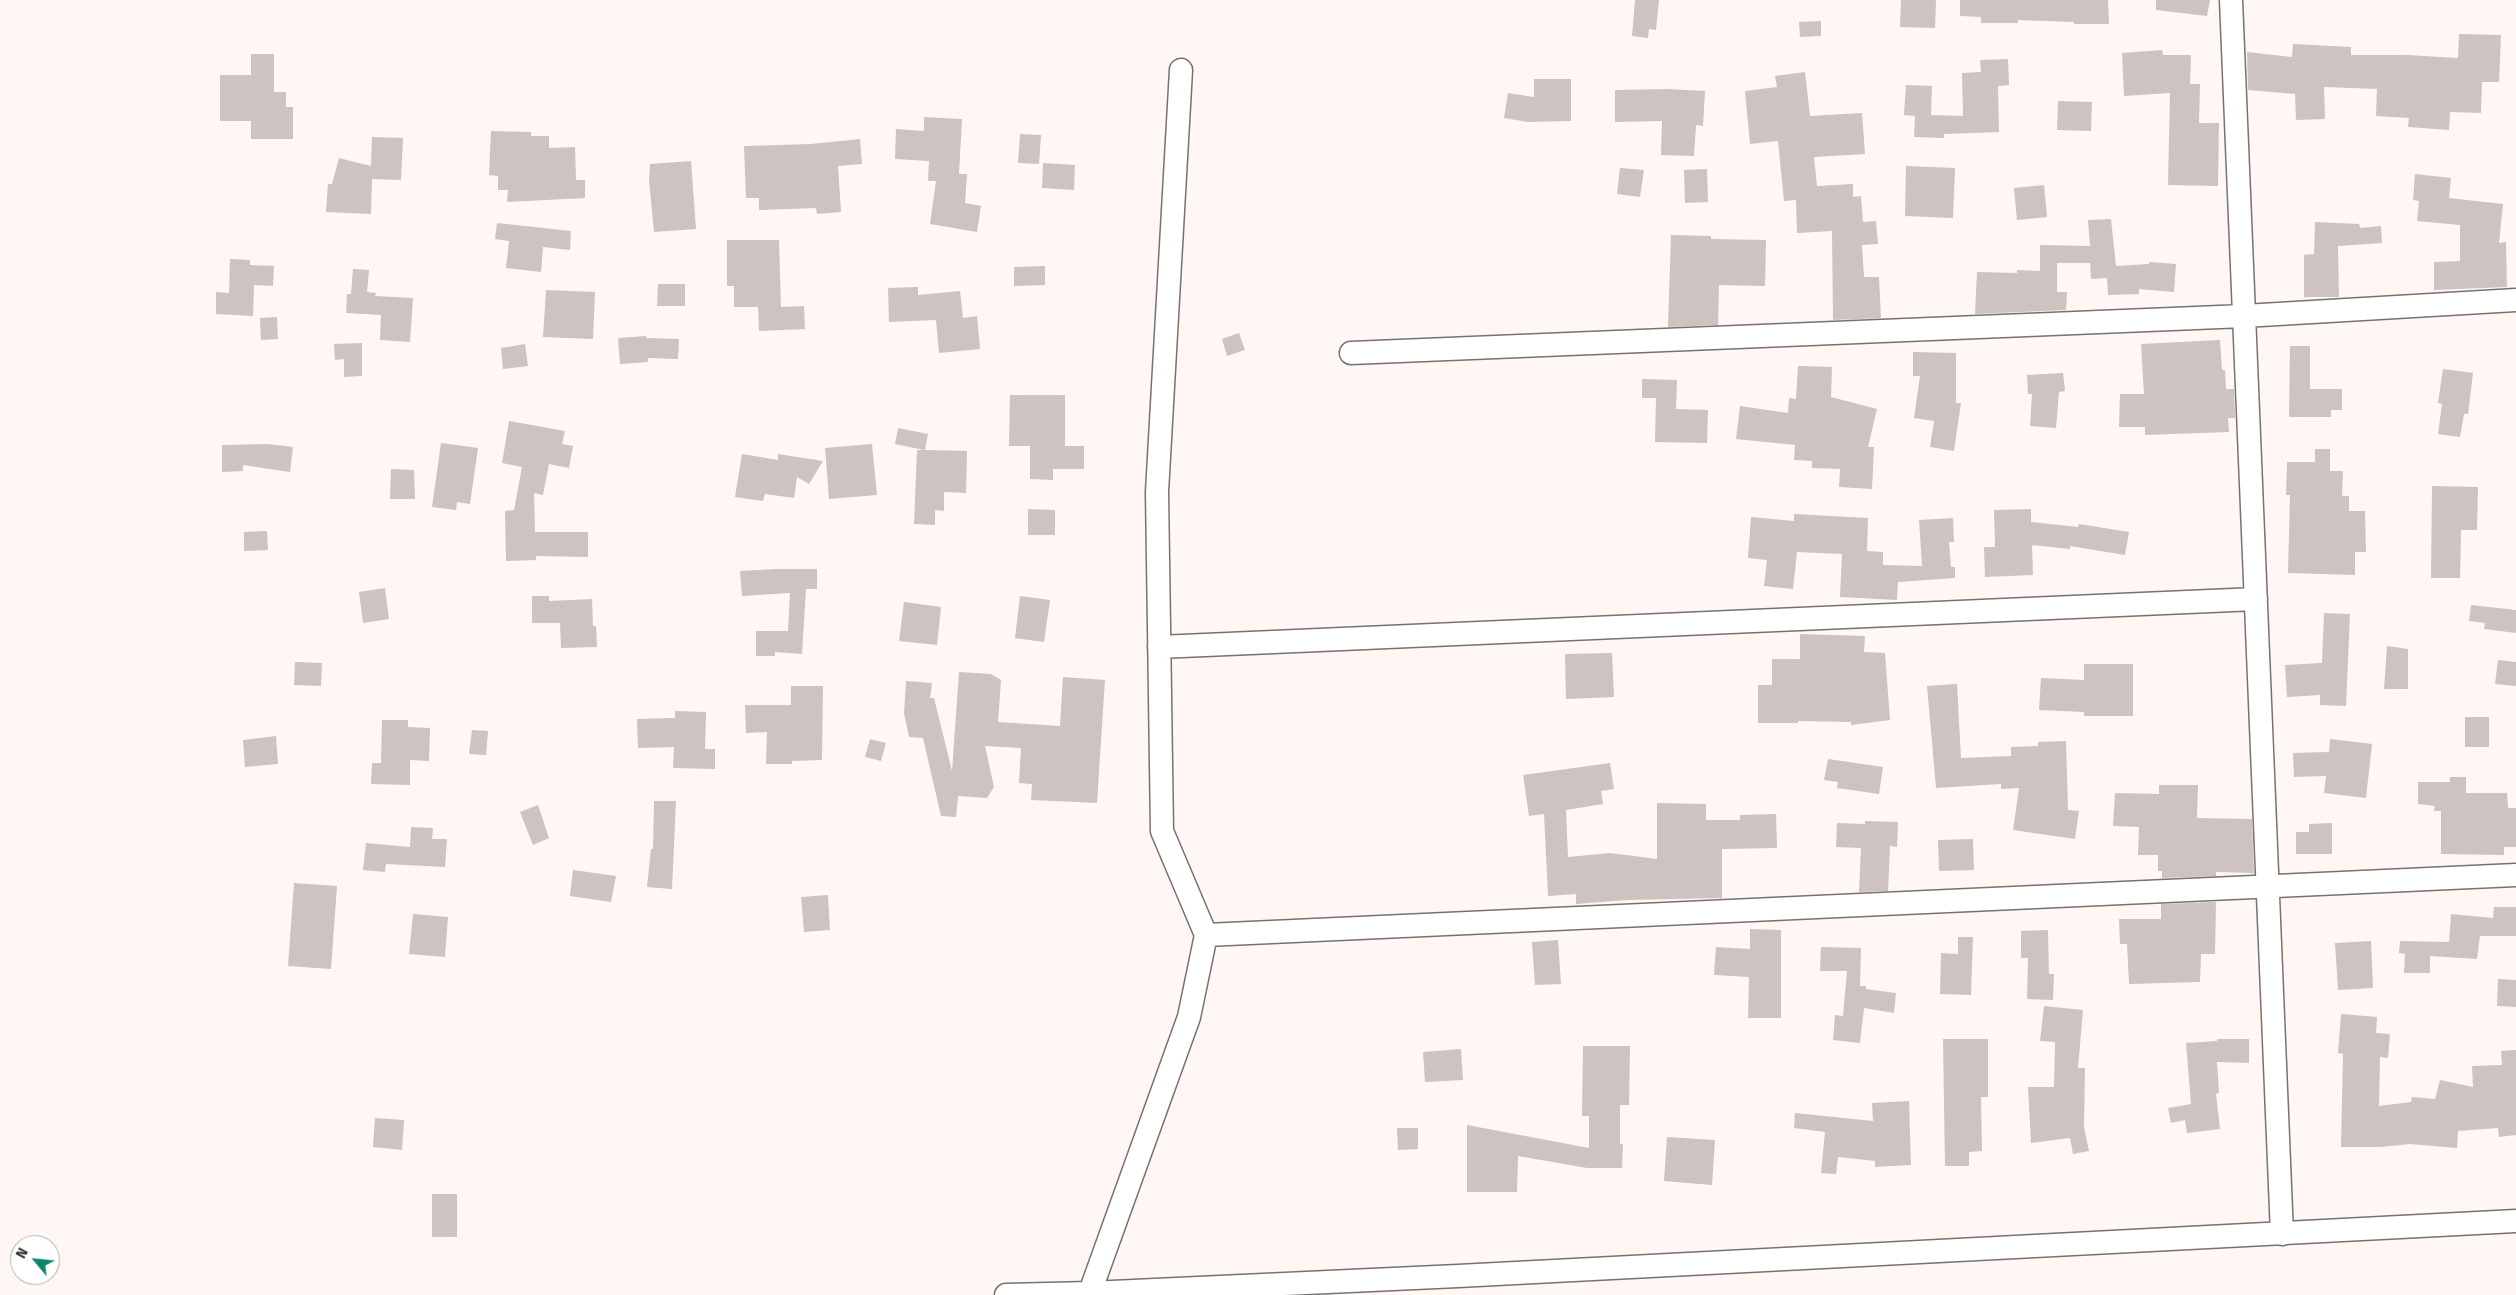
<!DOCTYPE html>
<style>
body{margin:0}
#map{position:relative;width:2516px;height:1295px;overflow:hidden;background:#fff7f4;font-family:"Fira Sans",sans-serif}
canvas{display:block}
.north{position:absolute;left:10px;top:1235px;width:50px;height:50px;box-sizing:border-box;background:#fff;border:1px solid #aeacac;border-radius:50%;rotate:298deg;font-size:14px;font-weight:700;line-height:20px;text-align:center;color:#34302f}
.north::after{content:'';display:block;margin:auto;width:18px;height:22px;background:#0b8769;clip-path:polygon(50% 0,100% 100%,50% 72%,0 100%)}
</style>
<div id="map">
<canvas width="2516" height="1295"></canvas>
<div class="north">N</div>
</div>
<script>
const context = document.querySelector('canvas').getContext('2d');
context.lineJoin = 'round';
function paint(path, color) {
  context.fillStyle = color;
  context.fill(path, 'evenodd');
}
function poly(rows) {
  const path = new Path2D();
  for (const r of rows) {
    path.moveTo(r[0], r[1]);
    for (let i = 2; i < r.length; i += 2) path.lineTo(r[i], r[i + 1]);
  }
  return path;
}
function stroke(path, color, width, dash) {
  context.strokeStyle = color;
  context.lineWidth = width;
  context.lineCap = dash ? 'butt' : 'round';
  context.setLineDash(dash || []);
  context.stroke(path);
}
const building = poly([
 [1635,0,1659,0,1656,30,1649,29,1648,38,1632,36],
 [1901,0,1936,0,1935,28,1900,27],
 [1960,0,2108,0,2109,24,2074,24,2074,22,2018,20,2018,23,1981,23,1981,17,1960,16],
 [2156,0,2210,0,2207,16,2156,10],
 [1821,21,1821,36,1800,37,1799,22],
 [2459,34,2501,35,2499,82,2482,82,2481,113,2450,112,2449,130,2408,127,2409,118,2376,116,2377,89,2324,87,2325,119,2296,120,2295,94,2248,90,2247,52,2292,57,2293,44,2351,47,2351,55,2407,55,2458,58],
 [2162,50,2163,55,2191,55,2190,84,2200,84,2199,123,2219,123,2218,186,2168,185,2170,93,2124,96,2122,53],
 [251,54,274,54,274,92,286,92,286,107,293,107,293,139,251,139,251,121,220,121,220,75,251,75],
 [2008,59,2009,85,1998,86,1999,132,1944,134,1944,138,1914,137,1915,116,1904,115,1906,85,1932,86,1931,115,1963,116,1962,73,1981,72,1980,60],
 [1805,72,1810,116,1862,113,1865,154,1814,157,1817,186,1853,184,1853,197,1861,196,1863,222,1876,221,1878,244,1862,245,1864,277,1879,277,1881,318,1833,320,1832,231,1797,233,1796,200,1784,201,1778,141,1750,144,1745,91,1777,87,1775,76],
 [1534,79,1571,79,1571,121,1528,122,1504,118,1508,93,1534,97],
 [1668,89,1705,91,1703,126,1696,125,1694,156,1661,155,1662,121,1615,122,1615,90],
 [2058,101,2092,102,2091,131,2057,130],
 [924,117,962,119,959,174,967,174,965,203,981,206,977,232,930,224,936,181,928,181,929,161,895,159,896,129,924,131],
 [491,131,531,132,531,136,549,136,549,148,575,147,576,180,585,180,585,198,507,202,508,190,498,190,498,176,489,175],
 [1020,134,1041,135,1039,164,1018,163],
 [372,137,403,138,401,180,372,179,371,214,326,212,328,184,332,184,339,158,371,166],
 [860,139,862,164,838,166,841,212,817,214,816,208,759,210,759,198,746,198,744,146,811,144],
 [691,161,696,229,654,232,649,180,650,164],
 [1043,163,1075,165,1074,190,1042,188],
 [1906,166,1955,168,1953,218,1905,216],
 [1620,168,1644,170,1640,197,1617,194],
 [1707,169,1708,202,1685,203,1684,170],
 [2415,174,2451,178,2449,198,2503,204,2499,243,2506,242,2507,287,2434,290,2434,262,2460,261,2460,225,2417,221,2419,201,2413,200],
 [2044,185,2047,217,2017,220,2014,188],
 [2111,219,2116,266,2149,264,2149,262,2176,264,2174,292,2139,289,2139,294,2108,295,2107,278,2091,279,2090,263,2057,263,2057,292,2067,292,2066,310,1975,314,1977,272,2017,273,2017,270,2040,271,2040,245,2090,246,2088,220],
 [2315,222,2359,224,2360,228,2381,226,2382,243,2338,246,2339,297,2304,297,2304,255,2314,254],
 [497,223,571,231,570,250,543,247,541,272,506,268,509,241,495,239],
 [1671,235,1711,236,1711,239,1766,240,1765,286,1719,285,1718,325,1668,327],
 [727,240,779,240,781,307,804,306,805,329,759,331,758,307,734,307,734,286,727,286],
 [230,259,250,260,250,265,274,266,273,286,254,285,253,316,216,314,216,292,229,293],
 [1045,266,1045,285,1014,286,1014,267],
 [353,269,369,270,367,292,376,293,375,296,413,298,410,342,380,340,381,315,346,313,347,294,351,294],
 [658,284,685,284,685,306,657,306],
 [918,287,918,295,960,291,963,318,977,316,980,349,939,353,936,320,889,322,888,288],
 [546,290,595,292,593,339,543,337],
 [277,317,278,339,261,340,260,318],
 [1239,333,1245,350,1227,356,1222,339],
 [646,336,646,338,679,339,678,359,648,358,648,362,620,364,618,338],
 [2220,340,2222,370,2225,370,2226,389,2234,389,2235,418,2228,418,2229,432,2145,435,2145,427,2119,427,2120,394,2144,394,2141,344],
 [362,343,362,376,344,377,344,359,335,360,334,344],
 [525,344,528,366,503,369,501,348],
 [2290,346,2310,346,2310,389,2342,389,2342,410,2331,410,2331,417,2289,417],
 [1913,352,1956,353,1956,403,1961,403,1954,451,1930,447,1934,421,1914,418,1920,376,1913,376],
 [1798,366,1832,367,1831,397,1877,409,1868,447,1874,447,1872,489,1839,487,1840,469,1812,468,1812,461,1794,460,1795,445,1736,439,1740,406,1788,413,1789,398,1796,399],
 [2443,369,2473,373,2468,414,2464,414,2460,437,2438,434,2442,404,2438,403],
 [2063,373,2065,391,2059,392,2056,428,2030,426,2032,394,2028,394,2027,375],
 [1642,379,1677,380,1676,409,1708,410,1707,443,1655,442,1656,398,1642,398],
 [1010,395,1065,395,1065,446,1084,446,1084,469,1053,469,1053,480,1030,479,1030,446,1009,446],
 [509,421,565,431,562,444,573,446,569,468,549,464,543,495,534,493,535,532,588,532,588,557,536,556,536,560,506,561,505,511,514,510,522,467,502,463],
 [898,428,928,434,925,450,967,451,966,493,944,492,944,511,935,510,935,525,914,524,917,450,924,450,895,444],
 [441,443,478,448,470,504,457,502,456,510,432,507],
 [268,444,293,447,290,472,243,465,243,471,222,472,222,445],
 [872,444,877,495,829,499,825,448],
 [2315,449,2330,449,2330,471,2343,471,2342,496,2349,496,2349,511,2365,511,2366,552,2355,552,2355,575,2288,573,2290,495,2286,495,2287,462,2315,462],
 [742,454,778,460,778,454,823,461,809,484,797,477,794,498,765,494,763,501,735,497],
 [391,469,414,470,415,499,390,499],
 [2432,486,2478,487,2477,530,2461,530,2460,578,2431,578],
 [1028,509,1055,510,1055,535,1028,535],
 [2031,509,2031,522,2078,527,2079,524,2129,532,2125,555,2070,546,2070,549,2032,545,2033,575,1985,577,1984,547,1995,547,1994,510],
 [1794,514,1868,518,1867,551,1883,552,1883,565,1922,566,1919,520,1953,518,1954,542,1949,542,1951,567,1955,567,1955,578,1898,582,1897,600,1840,597,1842,554,1797,552,1793,589,1764,586,1767,560,1748,558,1751,517,1794,521],
 [267,531,268,550,244,551,244,532],
 [776,569,817,569,817,589,806,589,802,654,775,652,775,656,756,656,756,631,788,631,790,593,742,596,740,571],
 [385,588,389,619,363,623,359,592],
 [532,596,549,596,549,601,592,599,593,626,596,626,597,647,561,648,560,623,532,623],
 [1020,596,1050,600,1044,642,1015,638],
 [904,602,941,607,937,645,899,641],
 [2471,605,2516,610,2516,633,2484,629,2485,623,2469,621],
 [2324,613,2350,614,2346,706,2320,705,2320,695,2287,697,2285,665,2322,663],
 [1800,634,1865,636,1864,652,1885,653,1890,720,1851,725,1851,722,1798,721,1798,723,1758,723,1758,685,1772,685,1772,659,1800,659],
 [2387,646,2408,649,2408,689,2384,689],
 [1612,653,1614,697,1566,699,1565,654],
 [2498,660,2516,662,2516,686,2495,684],
 [295,662,322,663,321,686,294,685],
 [2084,664,2133,664,2133,716,2084,716,2084,712,2039,710,2041,678,2084,680],
 [959,672,991,674,1001,680,998,722,1060,726,1063,677,1105,680,1097,803,1031,800,1032,784,1019,783,1021,748,985,746,994,787,987,798,958,796,956,817,941,816,923,738,909,737,904,713,906,681,932,683,930,698,934,698,952,771],
 [1957,684,1961,758,2011,756,2011,747,2038,746,2038,742,2066,741,2068,810,2079,811,2075,839,2013,830,2019,788,2001,789,2001,784,1936,788,1927,686],
 [791,686,823,686,822,760,792,761,792,764,766,764,767,732,746,733,745,705,791,705],
 [675,711,706,712,705,749,715,749,715,769,673,768,674,747,638,748,637,719,675,718],
 [2465,717,2489,717,2489,747,2465,747],
 [382,720,408,720,408,727,430,728,429,761,410,760,410,785,371,784,372,763,381,763],
 [472,730,488,731,486,755,469,754],
 [276,736,278,764,245,767,243,740],
 [870,739,886,743,881,761,865,757],
 [2330,739,2372,744,2366,798,2324,793,2326,776,2294,777,2293,753,2329,752],
 [1828,759,1883,767,1879,794,1837,788,1838,782,1824,780],
 [1610,763,1614,789,1601,791,1603,804,1566,810,1568,857,1610,853,1657,859,1657,803,1706,804,1706,820,1740,820,1740,815,1776,814,1777,848,1722,849,1722,898,1627,900,1576,904,1576,894,1548,896,1544,814,1529,816,1523,775],
 [2450,777,2466,777,2466,793,2507,793,2508,808,2516,808,2516,847,2504,847,2504,855,2441,854,2441,811,2434,811,2435,806,2418,804,2418,782,2450,782],
 [2159,785,2198,785,2197,818,2252,819,2254,873,2216,872,2216,876,2162,878,2162,871,2158,871,2158,855,2138,855,2139,827,2113,826,2115,793,2159,794],
 [654,801,676,801,672,889,647,887,651,849,653,849],
 [538,805,549,838,533,845,520,812],
 [1865,821,1898,822,1897,847,1890,846,1888,891,1859,892,1861,848,1836,847,1837,823,1865,824],
 [2332,823,2332,854,2296,854,2296,832,2309,832,2309,824],
 [411,827,433,828,432,839,447,839,445,867,386,864,385,872,363,870,366,843,410,847],
 [1973,839,1974,870,1939,871,1938,840],
 [573,870,616,876,611,902,570,896],
 [294,883,337,886,331,969,288,966],
 [828,895,830,930,804,932,801,897],
 [2216,902,2215,954,2201,954,2200,982,2129,984,2127,944,2120,944,2119,919,2161,919,2161,904],
 [2494,907,2516,907,2516,936,2480,936,2477,959,2430,956,2430,973,2404,973,2405,954,2399,953,2400,941,2449,942,2451,914,2493,918],
 [413,914,448,917,445,957,409,954],
 [1750,929,1781,930,1781,1018,1748,1018,1749,977,1714,975,1716,947,1750,949],
 [2048,930,2049,974,2054,974,2053,1000,2027,999,2028,958,2021,958,2021,931],
 [1958,937,1973,937,1971,995,1940,994,1941,953,1958,954],
 [1558,940,1561,984,1535,985,1532,942],
 [2371,941,2373,988,2338,990,2335,943],
 [1821,947,1861,948,1860,986,1866,986,1866,989,1896,993,1894,1013,1864,1008,1860,1043,1833,1040,1835,1015,1843,1016,1847,971,1820,971],
 [2498,979,2516,980,2516,1007,2497,1006],
 [2044,1006,2083,1010,2078,1068,2085,1068,2084,1127,2089,1151,2073,1154,2070,1138,2031,1143,2028,1087,2054,1087,2055,1042,2040,1041],
 [2341,1014,2377,1017,2376,1033,2390,1034,2388,1058,2380,1057,2379,1106,2411,1102,2412,1097,2435,1099,2440,1080,2473,1087,2472,1066,2502,1065,2501,1051,2516,1050,2516,1135,2499,1137,2498,1128,2458,1131,2457,1148,2410,1144,2380,1147,2341,1147,2343,1054,2338,1053],
 [1943,1039,1988,1039,1988,1097,1981,1097,1982,1151,1969,1152,1969,1166,1945,1166],
 [2217,1039,2249,1039,2249,1063,2217,1062,2219,1093,2216,1094,2220,1129,2187,1133,2185,1120,2171,1123,2168,1108,2191,1104,2186,1043,2217,1041],
 [1583,1046,1630,1046,1629,1105,1620,1105,1620,1144,1623,1144,1622,1168,1587,1168,1518,1156,1517,1192,1467,1192,1467,1125,1589,1148,1589,1116,1582,1116],
 [1461,1049,1463,1080,1425,1082,1423,1052],
 [1909,1101,1911,1165,1875,1167,1875,1161,1838,1157,1836,1174,1821,1173,1825,1132,1794,1128,1795,1113,1873,1121,1872,1103],
 [375,1118,404,1120,402,1150,373,1147],
 [1397,1128,1418,1128,1418,1149,1398,1150],
 [1667,1137,1715,1140,1712,1185,1664,1181],
 [432,1194,457,1194,457,1237,432,1237]
]);
const minor = poly([
 [2231,0,2282,1234],
 [1351,353,2244,316,2516,300],
 [1159,647,2256,599],
 [1206,935,2516,875],
 [1006,1295,1090,1293,1458,1276,2516,1221],
 [1089,1295,1189,1017,1206,935,1162,831,1157,492,1181,70]
]);
paint(building, '#cdc3c0');
stroke(minor, '#79716e', 25);
stroke(minor, '#fff', 22);
</script>
